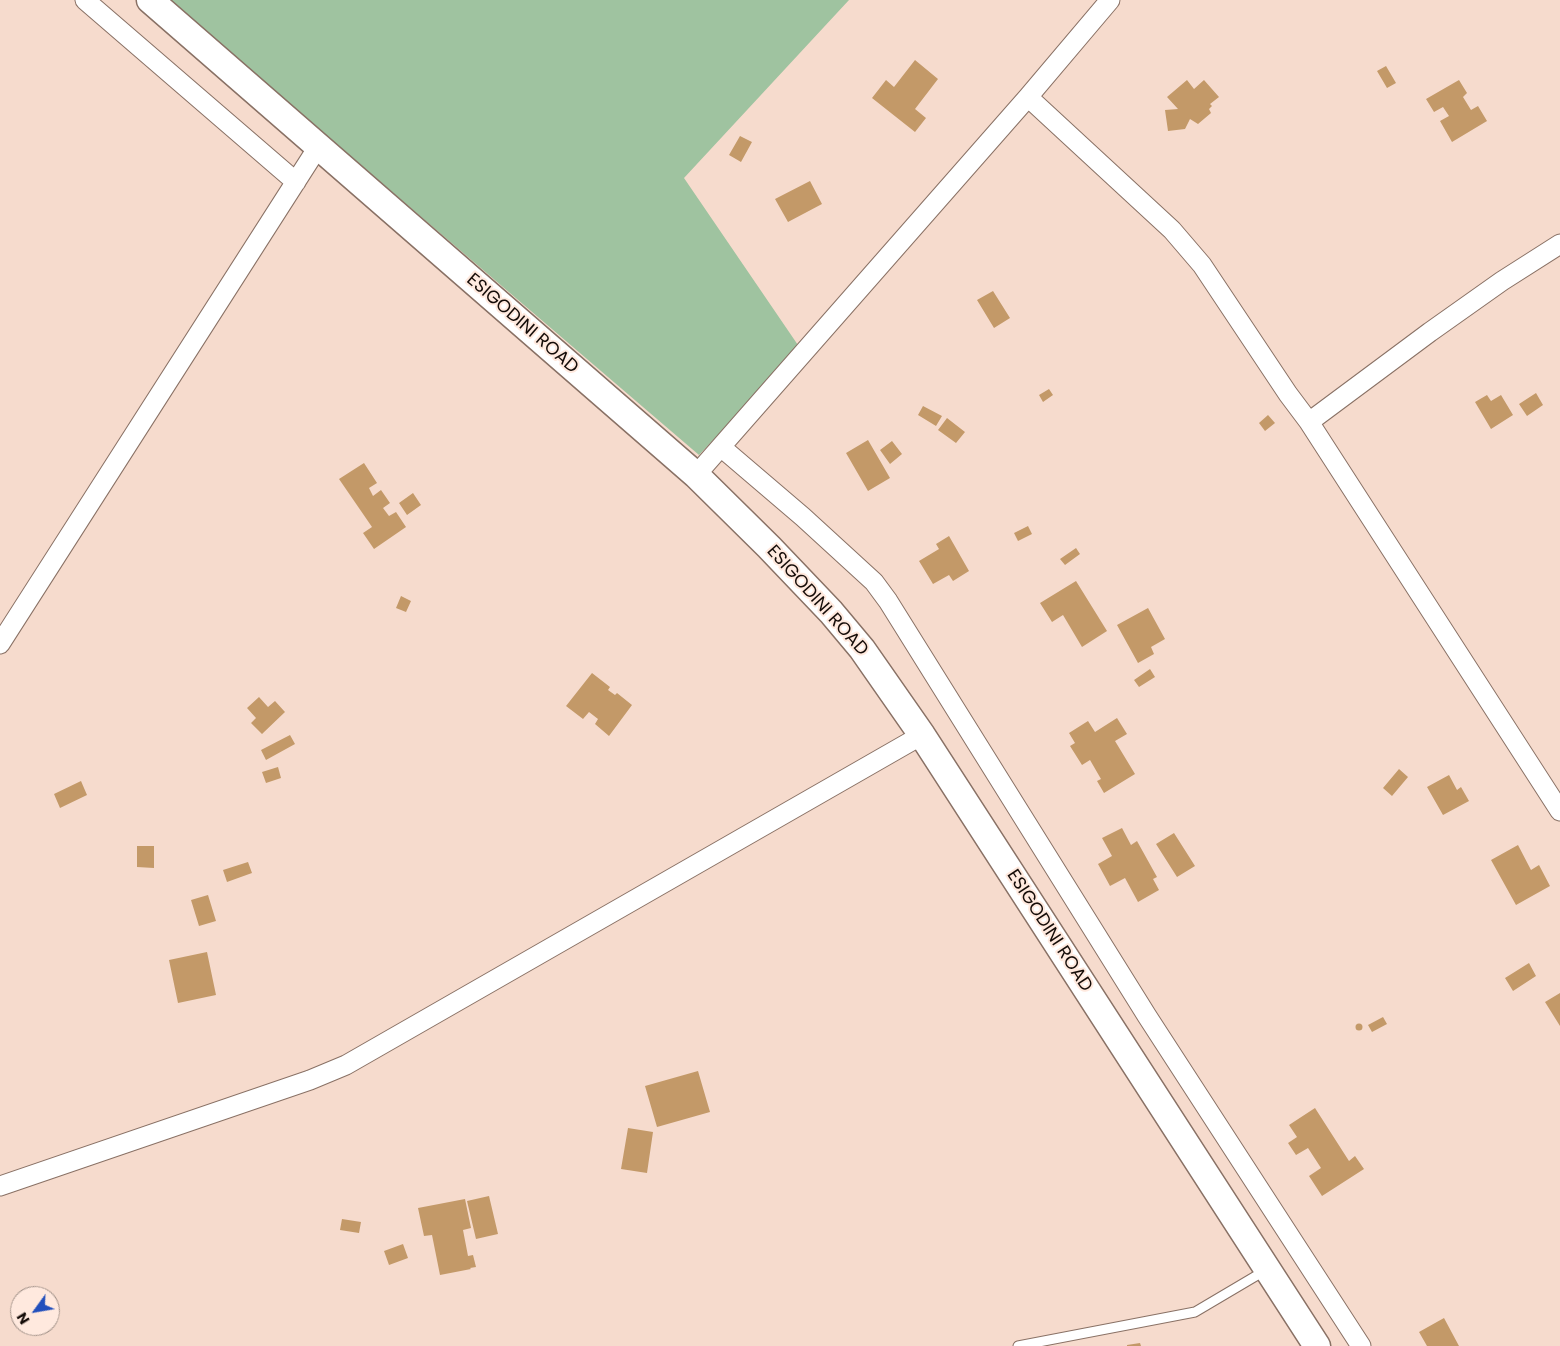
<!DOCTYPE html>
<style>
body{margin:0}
#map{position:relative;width:1560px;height:1346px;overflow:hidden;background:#f6dbcd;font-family:Poppins,sans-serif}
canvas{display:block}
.north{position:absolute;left:10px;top:1286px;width:50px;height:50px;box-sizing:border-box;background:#ffe9de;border:1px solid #a19188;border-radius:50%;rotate:238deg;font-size:14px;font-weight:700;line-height:20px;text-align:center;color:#150c08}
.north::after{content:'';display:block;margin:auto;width:18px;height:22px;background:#214fbc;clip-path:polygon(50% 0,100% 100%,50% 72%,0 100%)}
</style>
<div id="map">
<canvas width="1560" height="1346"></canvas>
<div class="north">N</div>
</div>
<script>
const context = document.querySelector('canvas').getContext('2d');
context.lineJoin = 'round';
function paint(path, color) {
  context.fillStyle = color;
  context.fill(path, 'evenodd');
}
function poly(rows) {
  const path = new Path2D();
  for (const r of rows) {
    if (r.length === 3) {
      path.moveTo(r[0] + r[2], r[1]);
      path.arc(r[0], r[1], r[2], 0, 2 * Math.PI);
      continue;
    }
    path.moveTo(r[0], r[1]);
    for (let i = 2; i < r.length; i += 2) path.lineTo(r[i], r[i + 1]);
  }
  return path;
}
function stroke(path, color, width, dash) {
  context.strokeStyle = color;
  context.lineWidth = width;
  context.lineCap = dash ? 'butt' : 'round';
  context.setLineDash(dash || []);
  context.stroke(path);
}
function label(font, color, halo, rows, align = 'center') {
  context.font = font + ' Poppins,sans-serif';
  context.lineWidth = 4;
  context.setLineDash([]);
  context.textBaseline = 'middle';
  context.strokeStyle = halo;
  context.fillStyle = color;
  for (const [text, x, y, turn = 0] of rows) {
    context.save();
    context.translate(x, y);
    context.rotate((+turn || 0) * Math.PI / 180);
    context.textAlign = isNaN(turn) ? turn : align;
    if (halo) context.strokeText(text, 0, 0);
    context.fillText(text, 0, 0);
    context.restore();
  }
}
const green = poly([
 [168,0,849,0,684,178,800,348,699,455]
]);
const building = poly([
 [915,60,938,79,915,109,926,118,915,132,872,98,886,80,894,87],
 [1386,66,1396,83,1387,88,1377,71],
 [1187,80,1194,89,1204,80,1219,97,1210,104,1212,106,1209,109,1211,113,1198,124,1190,119,1185,129,1168,131,1165,110,1178,109,1167,97],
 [1459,80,1467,93,1463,97,1471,110,1478,106,1487,121,1452,142,1440,121,1449,116,1443,107,1434,112,1426,99],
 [740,136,752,142,741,162,729,155],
 [810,181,822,204,788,222,775,199],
 [993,291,1010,318,994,328,977,300],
 [1049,389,1053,395,1043,402,1039,395],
 [1536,393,1543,405,1527,416,1519,404],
 [1487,395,1491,401,1501,395,1513,415,1491,429,1475,402],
 [923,406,942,416,936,426,918,415],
 [1268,415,1275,423,1265,431,1259,423],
 [947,418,965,432,956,443,938,430],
 [868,440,890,478,868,491,846,453],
 [892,441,902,454,890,464,880,450],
 [364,463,377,483,369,488,373,496,381,490,390,503,383,508,389,516,396,512,406,527,374,549,363,533,372,527,339,479],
 [413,493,421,505,407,515,399,503],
 [1028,526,1032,534,1018,541,1014,533],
 [949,536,969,571,953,581,949,575,933,584,919,561,939,549,936,544],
 [1076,548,1080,554,1065,565,1060,559],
 [1076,581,1107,631,1082,647,1063,615,1052,622,1040,603],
 [401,596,411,601,406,612,396,608],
 [1148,608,1165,639,1151,647,1154,654,1138,663,1117,625],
 [1150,669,1155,677,1139,687,1134,680],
 [592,673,610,687,608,690,615,695,617,693,632,705,609,736,595,724,598,719,589,712,583,719,566,706],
 [259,697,268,707,275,701,285,712,262,734,251,723,256,718,247,708],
 [1117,718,1127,734,1115,741,1135,774,1104,793,1097,781,1101,779,1090,760,1082,765,1070,746,1075,743,1069,733,1088,721,1095,732],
 [290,735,295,744,266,760,261,750],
 [278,767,281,778,266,783,262,772],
 [1399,769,1408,777,1392,796,1383,788],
 [1449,775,1457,790,1461,787,1469,801,1443,815,1427,787],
 [81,781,87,795,60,808,54,794],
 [1122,828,1131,845,1137,841,1157,877,1153,879,1159,890,1138,902,1125,878,1110,886,1098,864,1112,856,1102,838],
 [1174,833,1195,866,1177,877,1156,844],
 [1518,845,1531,870,1539,865,1550,886,1516,905,1491,860],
 [137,846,154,846,154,868,137,867],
 [248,862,252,873,227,882,223,870],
 [208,895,216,921,199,926,191,900],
 [207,952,216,995,178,1003,169,960],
 [1529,963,1536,976,1513,991,1505,978],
 [1560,993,1560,1026,1545,1002],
 [1383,1017,1387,1024,1372,1032,1368,1025],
 [1359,1027,3.5],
 [698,1071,710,1112,657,1127,645,1086],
 [1315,1108,1349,1161,1355,1156,1364,1169,1322,1196,1309,1176,1321,1168,1308,1148,1296,1155,1288,1143,1297,1137,1289,1125],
 [628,1128,653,1132,647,1173,621,1169],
 [489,1196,498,1234,476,1239,467,1201],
 [465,1199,471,1228,463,1230,468,1256,473,1255,476,1267,470,1268,471,1269,440,1275,432,1235,424,1236,418,1208],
 [342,1219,361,1222,359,1233,340,1230],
 [403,1244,408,1258,389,1265,384,1251],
 [1444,1318,1459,1346,1427,1346,1419,1332],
 [1140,1343,1141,1346,1127,1346,1127,1345]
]);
const lane = poly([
 [1018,1346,1195,1312,1266,1270]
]);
const street = poly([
 [85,0,296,182],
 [1028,97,1172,230,1202,265,1288,394,1309,422,1560,811],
 [1309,422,1430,332,1502,281,1560,244],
 [721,447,803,517,874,582,888,601,1147,1016,1361,1346],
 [696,475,1028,97,1110,0],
 [0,644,318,147],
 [0,1186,310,1080,346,1065,922,735]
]);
const secondary = poly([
 [150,0,696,475,769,547,831,612,862,649,922,735,1317,1346]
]);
const streetNames = [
 ["ESIGODINI ROAD",522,324,41],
 ["ESIGODINI ROAD",817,601,48],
 ["ESIGODINI ROAD",1049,931,57]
];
paint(green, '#9fc3a0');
paint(building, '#c39968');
stroke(lane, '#897165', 11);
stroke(street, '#897165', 21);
stroke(secondary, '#897165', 29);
stroke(lane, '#fff', 9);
stroke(street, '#fff', 19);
stroke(secondary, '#fff', 26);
label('18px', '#150c08', '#ffe9de', streetNames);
</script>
